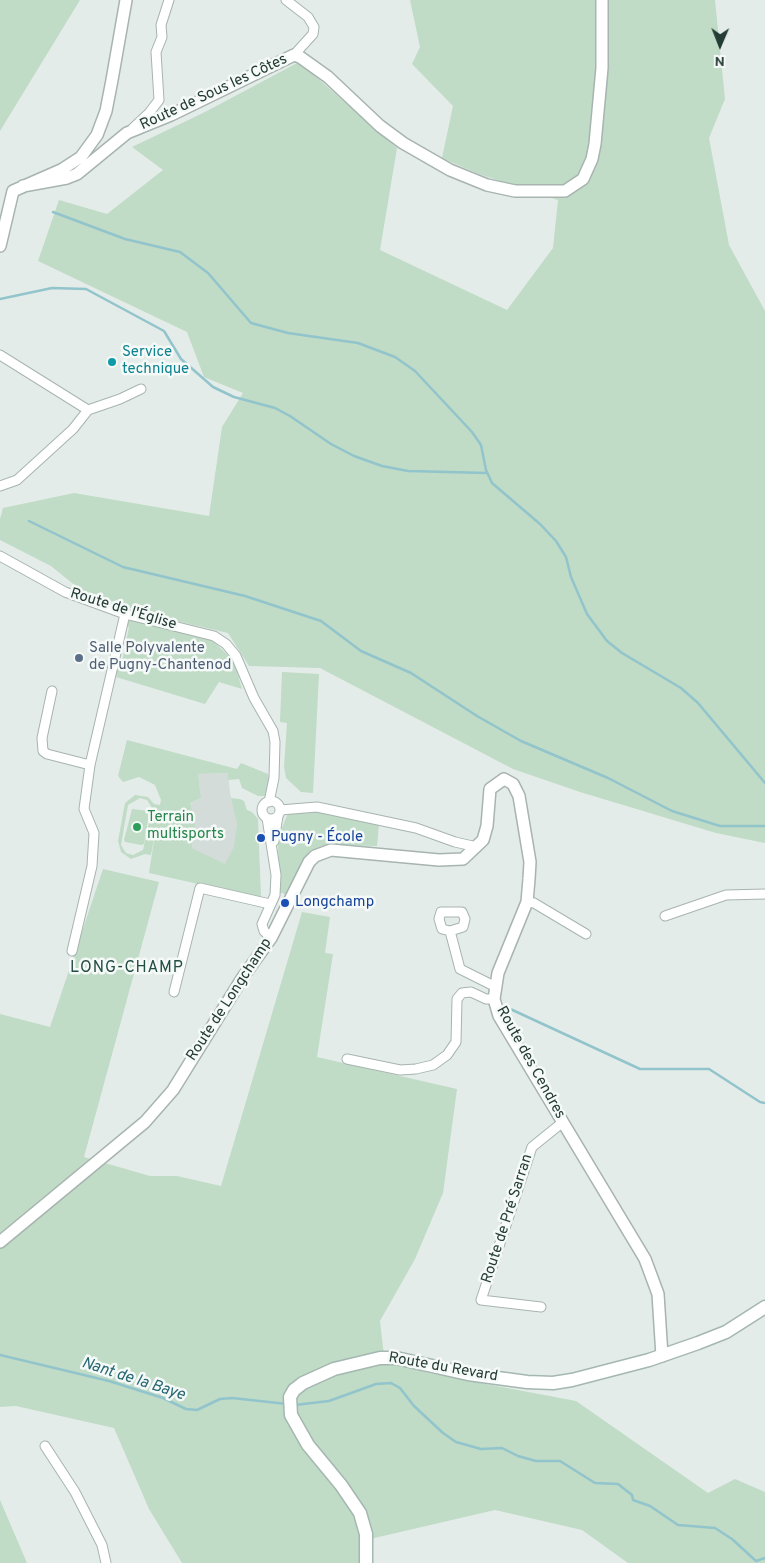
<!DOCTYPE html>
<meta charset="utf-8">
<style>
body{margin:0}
#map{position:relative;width:765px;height:1563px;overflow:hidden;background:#e4ece9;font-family:Overpass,sans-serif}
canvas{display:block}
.north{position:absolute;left:695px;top:20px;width:50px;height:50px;-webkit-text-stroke:4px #f5f9f7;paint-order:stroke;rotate:181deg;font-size:14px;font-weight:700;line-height:20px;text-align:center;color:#253c36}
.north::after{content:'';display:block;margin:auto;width:18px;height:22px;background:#253c36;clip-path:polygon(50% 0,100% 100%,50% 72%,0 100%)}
</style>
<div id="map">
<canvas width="765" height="1563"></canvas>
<div class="north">N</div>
</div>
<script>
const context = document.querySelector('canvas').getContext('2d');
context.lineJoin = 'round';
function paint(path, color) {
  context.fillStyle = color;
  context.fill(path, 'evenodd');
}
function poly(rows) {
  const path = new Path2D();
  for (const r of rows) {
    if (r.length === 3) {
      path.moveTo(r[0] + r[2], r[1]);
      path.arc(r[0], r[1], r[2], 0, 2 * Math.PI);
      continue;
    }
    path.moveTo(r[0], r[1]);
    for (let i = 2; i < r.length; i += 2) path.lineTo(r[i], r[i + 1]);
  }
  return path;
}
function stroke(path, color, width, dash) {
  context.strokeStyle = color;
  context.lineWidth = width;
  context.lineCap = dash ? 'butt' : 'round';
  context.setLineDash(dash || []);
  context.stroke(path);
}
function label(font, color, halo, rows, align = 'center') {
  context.font = font + ' Overpass,sans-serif';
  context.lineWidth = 5;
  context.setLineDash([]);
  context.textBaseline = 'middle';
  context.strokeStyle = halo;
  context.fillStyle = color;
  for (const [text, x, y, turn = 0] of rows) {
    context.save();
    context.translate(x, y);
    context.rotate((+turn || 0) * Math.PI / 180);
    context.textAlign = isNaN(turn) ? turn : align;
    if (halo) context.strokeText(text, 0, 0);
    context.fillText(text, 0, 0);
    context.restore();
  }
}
const built = poly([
 [228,773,230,793,240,830,232,868,192,848,196,822,190,803,201,798,198,774]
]);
const green = poly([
 [0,0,80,0,0,131],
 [410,0,715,0,725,99,709,138,729,245,765,311,765,843,716,833,580,792,513,769,320,668,249,666,228,633,155,616,82,591,51,566,0,540,0,519,3,508,74,493,209,516,222,427,243,393,204,377,187,332,38,261,59,200,107,214,163,170,132,147,205,112,299,62,397,148,380,250,507,310,553,248,558,200,479,174,442,158,453,106,412,64,420,47],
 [131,620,212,640,234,661,242,689,219,682,205,704,116,677,118,662,122,662,129,627,125,626,126,621],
 [282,672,319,674,313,793,301,792,286,778,284,767,287,723,280,722],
 [127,740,237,769,241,763,268,774,271,791,265,796,258,796,242,788,239,779,228,780,228,773,198,774,201,798,190,803,196,822,192,848,225,864,234,847,236,833,237,823,231,798,240,799,244,801,247,810,252,812,258,819,261,898,149,873,157,821,151,855,145,854,131,859,121,852,118,841,125,803,135,795,148,797,154,804,160,805,161,800,155,785,139,777,123,782,118,776],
 [140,798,147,800,152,808,143,850,133,855,126,853,121,845,128,805],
 [132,809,148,811,149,814,144,844,141,845,125,842,124,840],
 [315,809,379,824,377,846,342,845,323,846,310,851,302,860,290,896,279,892,278,843,282,828,288,813],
 [103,869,159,882,84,1157,150,1176,177,1176,221,1186,302,912,330,917,325,953,333,954,317,1057,457,1089,443,1193,415,1259,380,1321,384,1356,428,1373,576,1401,708,1493,735,1479,765,1492,765,1563,628,1563,582,1530,495,1510,370,1539,368,1563,182,1563,149,1509,114,1428,16,1406,0,1407,0,1014,50,1027],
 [0,1500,27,1563,0,1563]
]);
const stream = poly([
 [53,212,125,239,180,252,208,273,251,323,288,333,358,343,395,357,415,371,472,432,481,445,486,470,492,483,540,524,556,541,566,557,571,577,587,614,607,641,622,653,681,688,698,703,765,783],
 [0,299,52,288,86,289,164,331,181,359,213,387,234,397,275,408,290,416,331,444,354,456,382,466,408,471,487,473],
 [29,521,123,567,245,596,321,621,361,651,411,673,477,716,521,741,608,778,672,811,720,826,765,826],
 [506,1007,640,1069,709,1069,760,1102,765,1103],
 [0,1355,109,1381,163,1398,186,1409,197,1410,220,1399,232,1398,287,1404],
 [295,1405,329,1401,376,1384,391,1383,400,1388,414,1406,443,1433,456,1442,481,1449,502,1448,518,1456,536,1461,560,1461,595,1483,618,1484,632,1495,633,1500,650,1506,678,1525,715,1528,732,1539,756,1561,765,1558]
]);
const minor = poly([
 [286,0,308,17,314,27,313,34,294,55],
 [133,128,149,113,159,100,156,52,162,37,161,25,169,0],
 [0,355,88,410,73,429,17,480,0,486],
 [88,410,120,399,141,389],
 [0,556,65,592,125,614,214,636,226,644,236,656,254,698,273,731,275,742,274,778,269,802],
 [52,691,42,738,43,751,47,754,90,765],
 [271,810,9],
 [280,810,317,807,416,828,455,842,477,847],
 [267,818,276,875,275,895,262,924,264,931,271,938],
 [274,841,278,816],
 [527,902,534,903,586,934],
 [665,916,726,895,765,894],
 [450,931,463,927,465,919,462,912,441,912,439,919,442,929,450,931,460,969,494,986],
 [72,951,92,866,94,833,84,809,90,765,125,614],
 [174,992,200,888,270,904],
 [347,1059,400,1070,416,1069,433,1065,447,1055,456,1042,457,999,462,993,471,992,486,999,494,999],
 [541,1307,481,1300,532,1147,563,1122],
 [45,1446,75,1492,102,1545,106,1563]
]);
const tertiary = poly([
 [23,186,67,178,77,174,127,133,171,115,294,55,300,57,328,77,380,126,403,143,450,170,487,185,515,191,565,191,583,179,592,159,595,144,602,68,602,0],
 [0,246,13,191,61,170,81,157,97,135,106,111,112,80,126,0],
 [0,1242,145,1122,173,1090,243,977,271,938,309,862,315,856,331,850,439,860,463,859,483,840,487,826,490,789,504,779,513,784,519,796,530,862,529,879,527,902,498,973,494,999,499,1016,645,1259,658,1294,662,1356]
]);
const secondary = poly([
 [366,1563,366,1534,360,1513,341,1485,308,1445,291,1415,290,1397,294,1390,303,1383,334,1369,380,1358,396,1358,468,1374,527,1382,553,1383,572,1380,649,1360,698,1343,726,1332,765,1307]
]);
const markers = [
 [112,362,5,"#0f9aa8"],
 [79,658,5,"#5c6f8a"],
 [137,827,5,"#2e9e5b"],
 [261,838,5,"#1a4fb4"],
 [285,903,5,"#1a4fb4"]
];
const streetNames = [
 ["Route de Sous les Côtes",214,93,-25],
 ["Route de l'Église",123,610,17],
 ["Route de Longchamp",230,1000,-57],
 ["Route des Cendres",530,1063,61],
 ["Route de Pré Sarran",508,1219,-72],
 ["Route du Revard",443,1368,10]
];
const cultureNames = [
 ["Service",122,353],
 ["technique",122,370]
];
const serviceNames = [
 ["Salle Polyvalente",89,649],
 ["de Pugny-Chantenod",89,666]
];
const leisureNames = [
 ["Terrain",147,818],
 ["multisports",147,835]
];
const transitNames = [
 ["Pugny - École",271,838],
 ["Longchamp",295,903]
];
const neighbourhoodNames = [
 ["LONG-CHAMP",127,969]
];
const waterNames = [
 ["Nant de la Baye",133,1380,18]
];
paint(built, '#d3dcd8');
paint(green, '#c0dbc6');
stroke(stream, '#92c4cc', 2.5);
stroke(minor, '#a7b4b0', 11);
stroke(tertiary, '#a7b4b0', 14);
stroke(secondary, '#a4b7b0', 15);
stroke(minor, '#fff', 9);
stroke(tertiary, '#fff', 11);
stroke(secondary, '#fff', 12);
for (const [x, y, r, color] of markers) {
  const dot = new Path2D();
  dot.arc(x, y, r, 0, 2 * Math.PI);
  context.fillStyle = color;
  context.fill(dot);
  stroke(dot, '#f5f9f7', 2);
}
label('15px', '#253c36', '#f5f9f7', streetNames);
label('15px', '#0d838f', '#f5f9f7', cultureNames, 'left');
label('15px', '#4e5e75', '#f5f9f7', serviceNames, 'left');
label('15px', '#27864d', '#f5f9f7', leisureNames, 'left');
label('15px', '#164399', '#f5f9f7', transitNames, 'left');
context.letterSpacing = '1px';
label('16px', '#234d42', '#f5f9f7', neighbourhoodNames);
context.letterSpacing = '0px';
label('italic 16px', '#256773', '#f5f9f7', waterNames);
</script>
